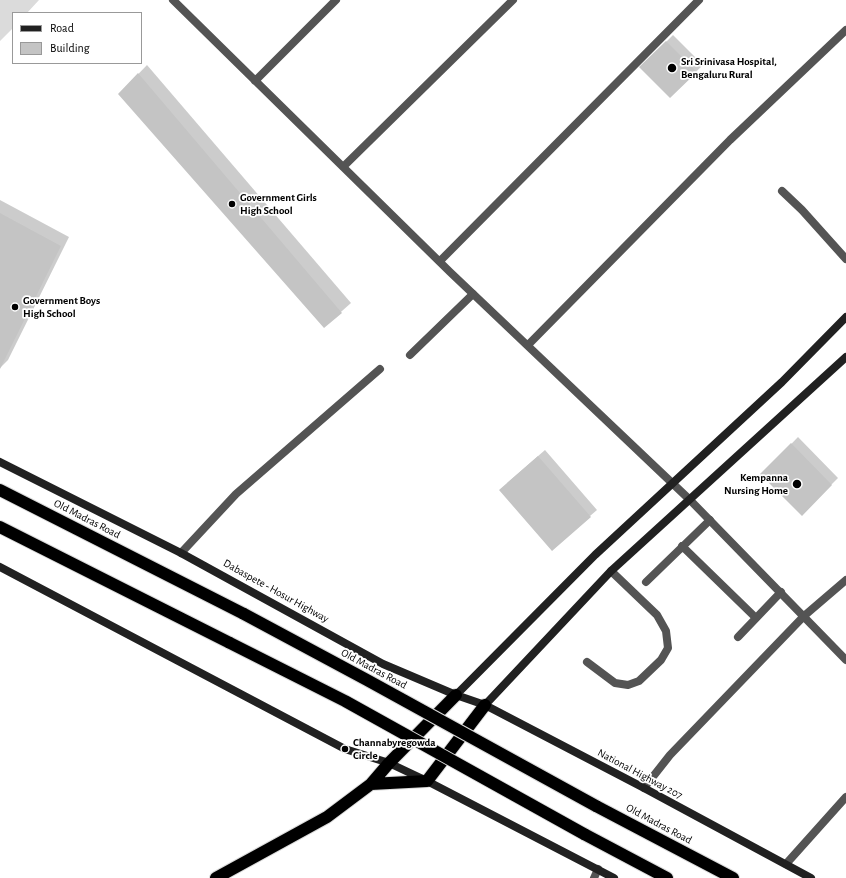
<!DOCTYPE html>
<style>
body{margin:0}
#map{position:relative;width:846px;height:878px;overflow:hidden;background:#fff;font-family:"Alegreya Sans",sans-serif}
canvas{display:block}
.legend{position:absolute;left:12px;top:12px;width:130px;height:52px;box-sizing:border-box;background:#fff;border:1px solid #999;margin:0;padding:5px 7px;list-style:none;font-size:12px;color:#000}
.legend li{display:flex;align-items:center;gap:8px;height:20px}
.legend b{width:20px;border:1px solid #999}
</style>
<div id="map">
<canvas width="846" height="878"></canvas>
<ul class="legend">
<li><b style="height:5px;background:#212121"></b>Road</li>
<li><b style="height:11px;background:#c4c4c4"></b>Building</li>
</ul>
</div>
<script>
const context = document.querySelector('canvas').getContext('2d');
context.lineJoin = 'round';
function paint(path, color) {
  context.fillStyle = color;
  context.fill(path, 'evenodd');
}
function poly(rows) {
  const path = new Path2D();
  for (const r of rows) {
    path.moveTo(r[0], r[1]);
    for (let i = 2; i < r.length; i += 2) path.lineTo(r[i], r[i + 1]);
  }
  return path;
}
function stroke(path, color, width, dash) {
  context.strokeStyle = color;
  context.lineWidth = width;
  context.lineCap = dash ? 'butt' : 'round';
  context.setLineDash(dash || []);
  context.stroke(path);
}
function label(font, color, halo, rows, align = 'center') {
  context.font = font + ' "Alegreya Sans",sans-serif';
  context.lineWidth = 3.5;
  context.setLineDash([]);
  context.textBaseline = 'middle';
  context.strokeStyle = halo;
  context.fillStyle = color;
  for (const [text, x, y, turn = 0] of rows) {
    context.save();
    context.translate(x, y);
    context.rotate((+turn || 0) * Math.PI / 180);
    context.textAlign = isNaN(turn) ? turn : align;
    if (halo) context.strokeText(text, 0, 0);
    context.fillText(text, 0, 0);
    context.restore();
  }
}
const green = poly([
 [0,0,39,0,27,13,13,13,13,28,0,41]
]);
const shadow = poly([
 [673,35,703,65,670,97,641,67],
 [147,65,351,303,324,327,119,94],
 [0,200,69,237,8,360,0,368],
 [798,437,838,478,802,514,762,474],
 [545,450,597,510,590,516,507,483]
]);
const building = poly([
 [666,41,697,72,670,98,639,67],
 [138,73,342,313,324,328,118,94],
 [0,213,61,246,0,369],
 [791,443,832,485,802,516,760,474],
 [538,456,591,517,552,551,499,490]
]);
const lane = poly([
 [782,191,802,210,846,259],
 [410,355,473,294],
 [682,546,756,618],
 [646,582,710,520],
 [738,637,781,592],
 [587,662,615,683,628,685,639,681,661,660,668,648,666,631,657,615,611,571]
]);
const street = poly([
 [173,0,450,272,690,500,846,660],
 [255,81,336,0],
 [343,167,513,0],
 [440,261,699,0],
 [528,345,730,140,846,30],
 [181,553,236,494,380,369],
 [644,788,670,755,804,616,846,580],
 [786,864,846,797],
 [594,878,598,869]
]);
const secondary = poly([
 [0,462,181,553,383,664,456,695,485,705,644,788,811,878],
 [0,567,345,749,389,763,427,781,614,878],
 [456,695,595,555,782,382,846,317],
 [485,705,611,571,846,357]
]);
const highway = poly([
 [0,490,244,614],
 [0,527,230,643],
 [371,784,427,781,485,705],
 [596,806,733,878],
 [584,834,667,878],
 [216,878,327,817,371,784,389,763,456,695]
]);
const highwayBridge = poly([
 [244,614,367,680,596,806],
 [230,643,345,701,584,834]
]);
const markers = [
 [672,68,5,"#000"],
 [232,204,4,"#000"],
 [15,307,4,"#000"],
 [797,484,5,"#000"],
 [345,749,4,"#000"]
];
const poiNames = [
 ["Sri Srinivasa Hospital,",681,62],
 ["Bengaluru Rural",681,75],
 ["Government Girls",240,198],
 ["High School",240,211],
 ["Government Boys",23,301],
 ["High School",23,314],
 ["Kempanna",788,478,"right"],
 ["Nursing Home",788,491,"right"],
 ["Channabyregowda",353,743],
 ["Circle",353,756]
];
const streetNames = [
 ["Old Madras Road",87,519,27],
 ["Dabaspete - Hosur Highway",276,591,29],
 ["Old Madras Road",374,669,28],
 ["National Highway 207",640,774,28],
 ["Old Madras Road",659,824,28]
];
paint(green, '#dbdbdb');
paint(shadow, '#0003');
paint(building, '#c4c4c4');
stroke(highway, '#dbdbdb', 14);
stroke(lane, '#545454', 8);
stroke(street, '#545454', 8);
stroke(secondary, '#212121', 8);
stroke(highway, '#000', 12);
stroke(highwayBridge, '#dbdbdb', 14, []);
stroke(highwayBridge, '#000', 12);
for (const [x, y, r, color] of markers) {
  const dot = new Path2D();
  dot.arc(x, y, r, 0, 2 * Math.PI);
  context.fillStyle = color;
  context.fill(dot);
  stroke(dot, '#fff', 1.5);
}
label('bold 11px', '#000', '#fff', poiNames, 'left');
label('11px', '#000', '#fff', streetNames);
</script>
